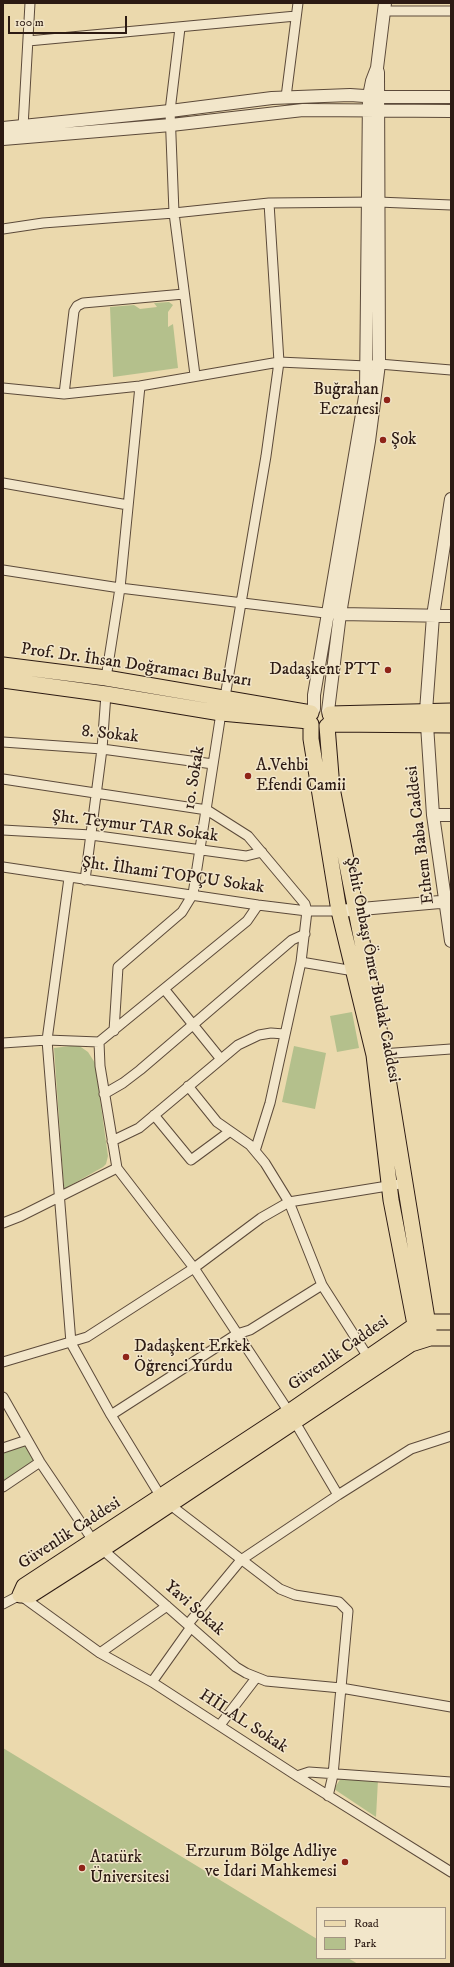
<!DOCTYPE html>
<meta charset="utf-8">
<style>
body{margin:0}
#map{position:relative;width:454px;height:1967px;overflow:hidden;background:#ebd9ad;font-family:"IM FELL DW Pica",serif}
canvas{display:block}
.frame{position:absolute;inset:0;border:4px solid #2c1a13;pointer-events:none}
.legend{position:absolute;left:316px;top:1907px;width:130px;height:52px;box-sizing:border-box;background:#f2e6ca;border:1px solid #a39481;margin:0;padding:5px 7px;list-style:none;font-size:12px;color:#2c1a13}
.legend li{display:flex;align-items:center;gap:8px;height:20px}
.legend b{width:20px;border:1px solid #a39481}
.scale{position:absolute;left:8px;top:16px;width:119px;height:18px;box-sizing:border-box;border:2px solid #2c1a13;border-top:0;padding-left:5px;font-size:12px;line-height:14px;white-space:nowrap;color:#2c1a13;-webkit-text-stroke:3px #f2e6ca;paint-order:stroke}
</style>
<div id="map">
<canvas width="454" height="1967"></canvas>
<div class="frame"></div>
<ul class="legend">
<li><b style="height:5px;background:#ebd9ad"></b>Road</li>
<li><b style="height:11px;background:#b4c08c"></b>Park</li>
</ul>
<div class="scale">100 m</div>
</div>
<script>
const context = document.querySelector('canvas').getContext('2d');
context.lineJoin = 'round';
function paint(path, color) {
  context.fillStyle = color;
  context.fill(path, 'evenodd');
}
function poly(rows) {
  const path = new Path2D();
  for (const r of rows) {
    path.moveTo(r[0], r[1]);
    for (let i = 2; i < r.length; i += 2) path.lineTo(r[i], r[i + 1]);
  }
  return path;
}
function stroke(path, color, width, dash) {
  context.strokeStyle = color;
  context.lineWidth = width;
  context.lineCap = dash ? 'butt' : 'round';
  context.setLineDash(dash || []);
  context.stroke(path);
}
function label(font, color, halo, rows, align = 'center') {
  context.font = font + ' "IM FELL DW Pica",serif';
  context.lineWidth = 3;
  context.setLineDash([]);
  context.textBaseline = 'middle';
  context.strokeStyle = halo;
  context.fillStyle = color;
  for (const [text, x, y, turn = 0] of rows) {
    context.save();
    context.translate(x, y);
    context.rotate((+turn || 0) * Math.PI / 180);
    context.textAlign = isNaN(turn) ? turn : align;
    if (halo) context.strokeText(text, 0, 0);
    context.fillText(text, 0, 0);
    context.restore();
  }
}
const green = poly([
 [169,302,173,305,168,312,168,327,173,324,178,368,113,377,110,307,134,305,140,309,157,307,154,303],
 [352,1012,359,1048,337,1052,330,1016],
 [78,1045,88,1052,95,1063,108,1156,106,1164,103,1167,64,1189,54,1048],
 [294,1046,326,1053,315,1109,282,1102],
 [27,1440,40,1462,3,1487,3,1448],
 [3,1748,317,1939,317,1958,348,1958,358,1964,3,1964],
 [341,1778,378,1780,376,1817,334,1789]
]);
const minor = poly([
 [384,11,451,11],
 [180,28,170,111,174,213,195,375],
 [28,41,296,16],
 [286,97,298,3],
 [23,127,30,3],
 [3,229,43,223,174,213,269,203,378,202,451,205],
 [3,388,64,394,140,386,279,362,367,366,379,364,451,370],
 [64,394,74,311,77,306,83,303,184,294],
 [3,483,128,505],
 [3,570,120,588,333,614],
 [106,678,120,588,140,386],
 [225,697,266,456,279,362,269,203],
 [3,742,102,749,213,764],
 [3,779,207,810,248,836,305,904,307,911,301,962,270,1103,255,1151],
 [3,830,91,835,246,856,262,852],
 [3,867,258,905,307,911,339,911],
 [69,878,47,1040,71,1343,111,1415,161,1497],
 [85,880,102,749,106,694],
 [301,962,354,971],
 [165,990,220,1058],
 [114,1031,118,967,182,912,193,894,221,713],
 [99,1042,100,1066,117,1168,194,1268,289,1412,338,1495,411,1449,451,1436],
 [99,1042,247,921,258,905],
 [3,1043,47,1040,99,1042],
 [381,1054,451,1049],
 [188,1086,217,1122,250,1145,265,1163,289,1202,322,1285,368,1357],
 [104,1094,123,1083,140,1070,292,940,305,934],
 [154,1115,191,1160,229,1132],
 [112,1141,139,1128,238,1045,259,1035,271,1033,284,1034],
 [3,1223,21,1216,117,1168],
 [3,1362,87,1337,194,1268,261,1218,289,1202,406,1183],
 [3,1397,40,1462,94,1542,236,1667,246,1673,266,1681,341,1688,451,1707],
 [111,1415,237,1334,250,1330,322,1285],
 [3,1448,27,1440],
 [3,1487,40,1462],
 [169,1504,280,1589,295,1595,333,1601,339,1602,348,1611,333,1775,328,1796],
 [3,1604,20,1595,100,1653,152,1682,297,1776,451,1872],
 [188,1624,241,1560,338,1495],
 [100,1653,167,1606],
 [152,1682,191,1627],
 [220,1725,256,1678],
 [297,1776,309,1772,451,1782]
]);
const tertiary = poly([
 [3,128,170,111,272,98,350,95,379,97,451,97],
 [3,139,171,125,303,110,451,111],
 [340,614,451,616],
 [314,709,314,695,366,391,369,96,372,81,377,68,385,3],
 [328,711,340,614,369,441,379,364,378,72],
 [426,711,433,616,451,499],
 [427,725,433,815,451,941],
 [433,815,451,815],
 [339,911,451,901]
]);
const primary = poly([
 [3,665,106,678,311,713],
 [3,680,106,694,221,713,309,721],
 [330,714,451,711],
 [311,724,311,739,339,911,374,1055,391,1200,417,1335],
 [329,724,451,725],
 [327,726,332,788,384,1054,429,1331],
 [451,1322,427,1322,414,1326,289,1412,24,1586,20,1595,31,1595,103,1549,411,1344,430,1338,451,1338]
]);
const markers = [
 [387,400,4,"#8f2418"],
 [383,440,4,"#8f2418"],
 [388,670,4,"#8f2418"],
 [248,776,4,"#8f2418"],
 [126,1357,4,"#8f2418"],
 [345,1862,4,"#8f2418"],
 [82,1868,4,"#8f2418"]
];
const poiNames = [
 ["Buğrahan",379,390,"right"],
 ["Eczanesi",379,410,"right"],
 ["Şok",391,440],
 ["Dadaşkent PTT",380,670,"right"],
 ["A.Vehbi",256,766],
 ["Efendi Camii",256,786],
 ["Dadaşkent Erkek",134,1347],
 ["Öğrenci Yurdu",134,1367],
 ["Erzurum Bölge Adliye",337,1852,"right"],
 ["ve İdari Mahkemesi",337,1872,"right"],
 ["Atatürk",90,1858],
 ["Üniversitesi",90,1878]
];
const streetNames = [
 ["Prof. Dr. İhsan Doğramacı Bulvarı",136,666,8],
 ["8. Sokak",110,735,6],
 ["10. Sokak",195,778,-81],
 ["Şht. Teymur TAR Sokak",135,827,7],
 ["Ethem Baba Caddesi",421,835,-97],
 ["Şht. İlhami TOPÇU Sokak",173,876,8],
 ["Şehit Onbaşı Ömer Budak Caddesi",372,970,79],
 ["Güvenlik Caddesi",339,1354,-35],
 ["Güvenlik Caddesi",70,1534,-33],
 ["Yavi Sokak",194,1609,41],
 ["HİLAL Sokak",243,1722,33]
];
paint(green, '#b4c08c');
stroke(minor, '#5c4a3a', 11);
stroke(tertiary, '#5c4a3a', 14);
stroke(primary, '#2c1a13', 17);
stroke(minor, '#f2e6ca', 9);
stroke(tertiary, '#f2e6ca', 12);
stroke(primary, '#ebd9ad', 15);
for (const [x, y, r, color] of markers) {
  const dot = new Path2D();
  dot.arc(x, y, r, 0, 2 * Math.PI);
  context.fillStyle = color;
  context.fill(dot);
  stroke(dot, '#f2e6ca', 1.5);
}
label('17px', '#2c1a13', '#f2e6ca', poiNames, 'left');
label('17px', '#2c1a13', '#f2e6ca', streetNames);
</script>
